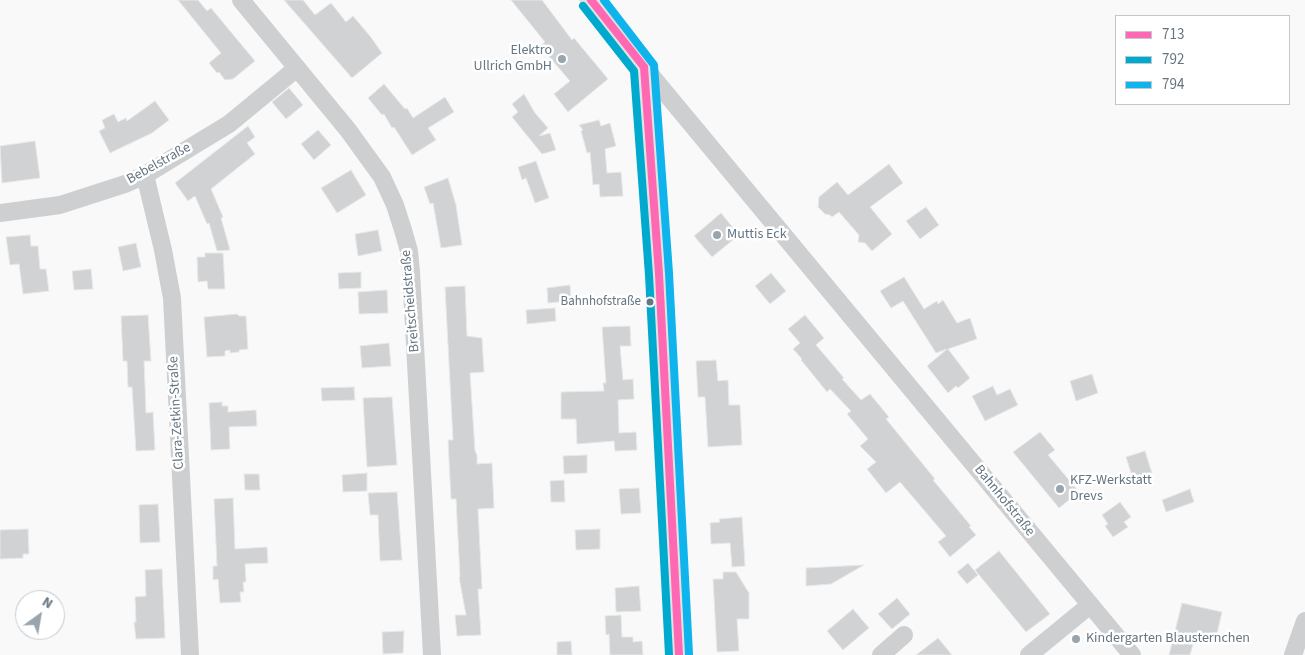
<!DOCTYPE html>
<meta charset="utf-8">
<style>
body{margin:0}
#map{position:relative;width:1305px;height:655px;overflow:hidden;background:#f9f9f9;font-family:"Source Sans 3",sans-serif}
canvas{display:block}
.legend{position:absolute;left:1115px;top:15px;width:175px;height:90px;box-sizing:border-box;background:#fff;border:1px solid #c1c8cd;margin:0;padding:6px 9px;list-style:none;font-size:15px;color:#657683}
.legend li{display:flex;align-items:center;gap:10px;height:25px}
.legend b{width:25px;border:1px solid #c1c8cd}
.north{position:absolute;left:15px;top:590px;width:50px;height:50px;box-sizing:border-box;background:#fff;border:1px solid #c1c8cd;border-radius:50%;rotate:32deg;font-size:14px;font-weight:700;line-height:20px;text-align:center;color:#657683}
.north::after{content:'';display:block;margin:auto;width:18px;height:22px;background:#99a4ac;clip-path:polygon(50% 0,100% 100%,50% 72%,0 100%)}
</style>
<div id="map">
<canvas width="1305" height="655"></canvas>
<ul class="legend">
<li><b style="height:6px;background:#ff69b4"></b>713</li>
<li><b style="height:6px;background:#00a9ce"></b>792</li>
<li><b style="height:6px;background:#0fb4ec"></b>794</li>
</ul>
<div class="north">N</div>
</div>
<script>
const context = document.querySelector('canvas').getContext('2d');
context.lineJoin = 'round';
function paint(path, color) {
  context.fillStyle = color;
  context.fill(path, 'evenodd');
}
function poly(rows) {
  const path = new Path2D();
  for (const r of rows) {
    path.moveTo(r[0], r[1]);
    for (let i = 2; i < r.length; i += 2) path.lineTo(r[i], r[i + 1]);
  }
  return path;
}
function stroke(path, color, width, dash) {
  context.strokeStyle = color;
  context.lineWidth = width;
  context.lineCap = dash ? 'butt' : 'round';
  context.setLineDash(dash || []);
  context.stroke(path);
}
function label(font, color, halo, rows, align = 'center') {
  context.font = font + ' "Source Sans 3",sans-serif';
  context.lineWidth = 5;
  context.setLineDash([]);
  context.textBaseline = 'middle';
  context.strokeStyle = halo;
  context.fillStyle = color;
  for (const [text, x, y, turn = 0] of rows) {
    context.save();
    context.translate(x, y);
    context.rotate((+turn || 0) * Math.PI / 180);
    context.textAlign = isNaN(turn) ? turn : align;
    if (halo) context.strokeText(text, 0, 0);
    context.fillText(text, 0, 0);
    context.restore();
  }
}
const building = poly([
 [178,0,198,0,207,11,211,8,255,61,233,79,225,80,219,72,217,73,209,63,221,53,178,0],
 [284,0,303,0,315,15,331,3,346,22,353,16,370,36,382,53,352,78,284,0],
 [511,0,542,0,572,40,574,38,608,79,568,112,554,94,570,81,540,46,545,42,511,0],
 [384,84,405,109,407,108,413,118,445,97,454,112,428,128,436,140,412,155,394,127,392,128,384,114,382,115,368,98,384,84],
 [289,88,303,105,286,119,272,102,289,88],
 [524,94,535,113,548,128,539,136,550,133,556,150,542,154,512,117,518,112,512,104,524,94],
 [155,101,169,120,152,133,110,153,99,131,105,128,102,120,114,114,118,122,126,118,127,121,155,101],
 [599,120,601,126,610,123,616,146,605,149,607,173,621,172,623,196,600,197,599,184,593,185,590,152,587,153,581,131,583,130,579,125,599,120],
 [248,126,255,137,247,143,255,154,211,189,223,217,221,218,230,250,217,251,209,223,207,224,195,196,188,201,175,183,248,126],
 [318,130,331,145,314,160,301,144,318,130],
 [35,141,40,178,2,183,0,146,35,141],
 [536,161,549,198,535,203,526,178,522,180,518,167,536,161],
 [889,164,903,183,870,207,892,234,872,251,865,243,858,242,859,235,839,212,832,217,830,215,825,214,818,207,819,197,837,182,848,195,889,164],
 [351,170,366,195,337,213,321,188,351,170],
 [448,178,456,205,462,245,441,248,433,203,430,204,424,187,448,178],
 [926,207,939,225,920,239,906,221,926,207],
 [721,213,739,235,712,257,694,236,721,213],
 [378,230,382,251,358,256,355,234,378,230],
 [30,235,31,246,38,246,40,269,46,269,49,291,23,294,19,264,10,265,6,237,30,235],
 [136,243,141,267,123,271,118,247,136,243],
 [205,253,223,253,225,289,208,289,207,281,198,282,197,257,205,257,205,253],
 [91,269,93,289,74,290,72,271,91,269],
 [361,272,361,288,339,289,338,273,361,272],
 [771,273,786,291,770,304,755,286,771,273],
 [904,277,924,309,937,301,938,304,943,300,957,323,970,318,977,339,948,349,970,378,958,388,956,386,948,393,927,366,947,349,936,353,903,301,891,308,880,291,904,277],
 [570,285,571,301,548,303,547,288,570,285],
 [465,286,467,336,482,338,484,372,470,373,475,451,477,455,477,464,492,463,494,508,478,509,482,589,478,589,481,635,457,636,455,615,466,615,459,577,460,577,456,499,451,499,448,440,453,440,445,287,465,286],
 [387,290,388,313,359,314,358,292,387,290],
 [555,308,556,321,527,324,526,310,555,308],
 [237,314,239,316,246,316,248,349,239,350,239,352,230,353,230,350,225,351,225,356,207,357,204,317,237,314],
 [148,315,151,361,144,361,145,386,146,413,153,412,155,450,136,451,132,387,128,387,127,361,123,361,121,316,148,315],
 [805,315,824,338,816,345,844,378,842,379,861,400,870,394,889,417,886,419,935,479,933,480,971,526,969,527,976,535,950,557,938,542,946,536,900,482,886,493,867,469,876,462,860,446,868,439,847,414,851,411,830,389,827,392,801,360,802,359,793,349,800,343,788,329,805,315],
 [630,326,631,346,620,346,623,380,633,379,634,399,618,400,619,433,636,432,637,450,615,451,614,441,577,444,576,419,561,419,561,392,604,391,603,383,606,383,602,327,630,326],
 [389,343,391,366,362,368,360,346,389,343],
 [716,360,718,381,728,380,729,405,740,405,742,445,708,447,705,397,698,397,696,361,716,360],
 [1092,374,1098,393,1076,401,1070,381,1092,374],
 [993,386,997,395,1010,389,1018,405,985,421,972,396,993,386],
 [354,387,355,400,322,401,321,388,354,387],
 [392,397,397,465,367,467,363,398,392,397],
 [222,402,222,406,228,406,228,412,256,410,257,426,229,427,230,449,211,450,209,403,222,402],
 [1040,432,1055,450,1048,455,1079,492,1059,508,1013,452,1040,432],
 [1145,451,1152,473,1133,479,1126,457,1145,451],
 [587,455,587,473,564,474,563,456,587,455],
 [367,473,367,491,343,492,342,475,367,473],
 [244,474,259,474,260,490,245,490,244,474],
 [564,480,565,502,551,502,550,481,564,480],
 [639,488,641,513,621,514,619,489,639,488],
 [1190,489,1194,502,1166,512,1162,500,1190,489],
 [397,492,402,560,380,561,378,515,370,515,368,493,397,492],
 [233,498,235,549,267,547,268,563,245,564,246,582,243,582,244,592,240,592,241,602,220,603,218,579,213,580,213,566,217,566,214,499,233,498],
 [1120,502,1131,517,1124,522,1128,527,1113,537,1105,526,1108,524,1102,515,1120,502],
 [158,504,160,542,140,543,139,505,158,504],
 [742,517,745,566,732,567,730,543,711,544,710,523,720,522,719,519,742,517],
 [28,529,29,554,23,554,23,558,0,559,0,530,28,529],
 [600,529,600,549,576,550,575,530,600,529],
 [999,551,1050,614,1026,632,975,570,999,551],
 [968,563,978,575,967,584,957,572,968,563],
 [864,565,831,584,806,586,806,568,864,565],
 [162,569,165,638,136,639,134,622,136,622,135,597,146,596,145,570,162,569],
 [723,572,736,572,749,593,749,619,737,619,739,651,717,652,713,579,723,579,723,572],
 [639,586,641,611,616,612,615,588,639,586],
 [897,598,910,614,892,629,878,614,897,598],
 [1182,603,1222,612,1216,638,1196,634,1190,655,1169,655,1182,603],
 [853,609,869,628,843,650,827,631,853,609],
 [621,615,622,637,633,637,633,642,642,641,643,655,610,655,609,634,606,635,605,616,621,615],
 [404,631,403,653,383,654,382,632,404,631],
 [938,638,952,655,916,655,938,638],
 [571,641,572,655,557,655,557,642,571,641]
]);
const minor = poly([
 [241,0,348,130,382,177,395,205,403,230,409,251,411,272,432,655],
 [644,67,1132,655],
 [145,175,163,250,172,298,190,655],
 [0,213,60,205,125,184,145,175,229,124,297,68],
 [881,655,904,635],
 [1029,655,1090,605],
 [1293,655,1305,621]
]);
const major = poly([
 [591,0,644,67,659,274,679,655]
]);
const bus1 = poly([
 [591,0,644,67],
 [644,67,659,274,679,655]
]);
const bus2 = poly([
 [583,6,634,71,649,275,669,655]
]);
const bus3 = poly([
 [604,0,654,65,669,273,689,654]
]);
const markers = [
 [562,59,5,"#99a4ac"],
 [717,235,5,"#99a4ac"],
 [650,302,4.5,"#657683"],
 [1060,489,5,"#99a4ac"],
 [1076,639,5,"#99a4ac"]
];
const busNames = [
 ["Bahnhofstraße",641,302]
];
const poiNames = [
 ["Elektro",552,51,"right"],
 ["Ullrich GmbH",552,67,"right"],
 ["Muttis Eck",727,235],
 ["KFZ-Werkstatt",1070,481],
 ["Drevs",1070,497],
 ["Kindergarten Blausternchen",1086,639]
];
const streetNames = [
 ["Bebelstraße",159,164,-29],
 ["Breitscheidstraße",411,301,-95],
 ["Clara-Zetkin-Straße",177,413,-93],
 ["Bahnhofstraße",1004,501,51]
];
paint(building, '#d0d2d3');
stroke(building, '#e8e8e8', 1);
stroke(major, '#d5d6d7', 23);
stroke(minor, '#cecfd0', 18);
stroke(major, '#e1e2e2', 21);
stroke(bus1, '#ff69b4', 8);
stroke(bus2, '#00a9ce', 8);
stroke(bus3, '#0fb4ec', 8);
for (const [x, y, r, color] of markers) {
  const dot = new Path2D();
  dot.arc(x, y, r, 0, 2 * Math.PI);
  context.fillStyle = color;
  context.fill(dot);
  stroke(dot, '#fff', 2);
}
label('13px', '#657683', '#fff', busNames, 'right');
label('14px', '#657683', '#fff', poiNames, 'left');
label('14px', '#657683', '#fff', streetNames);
</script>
